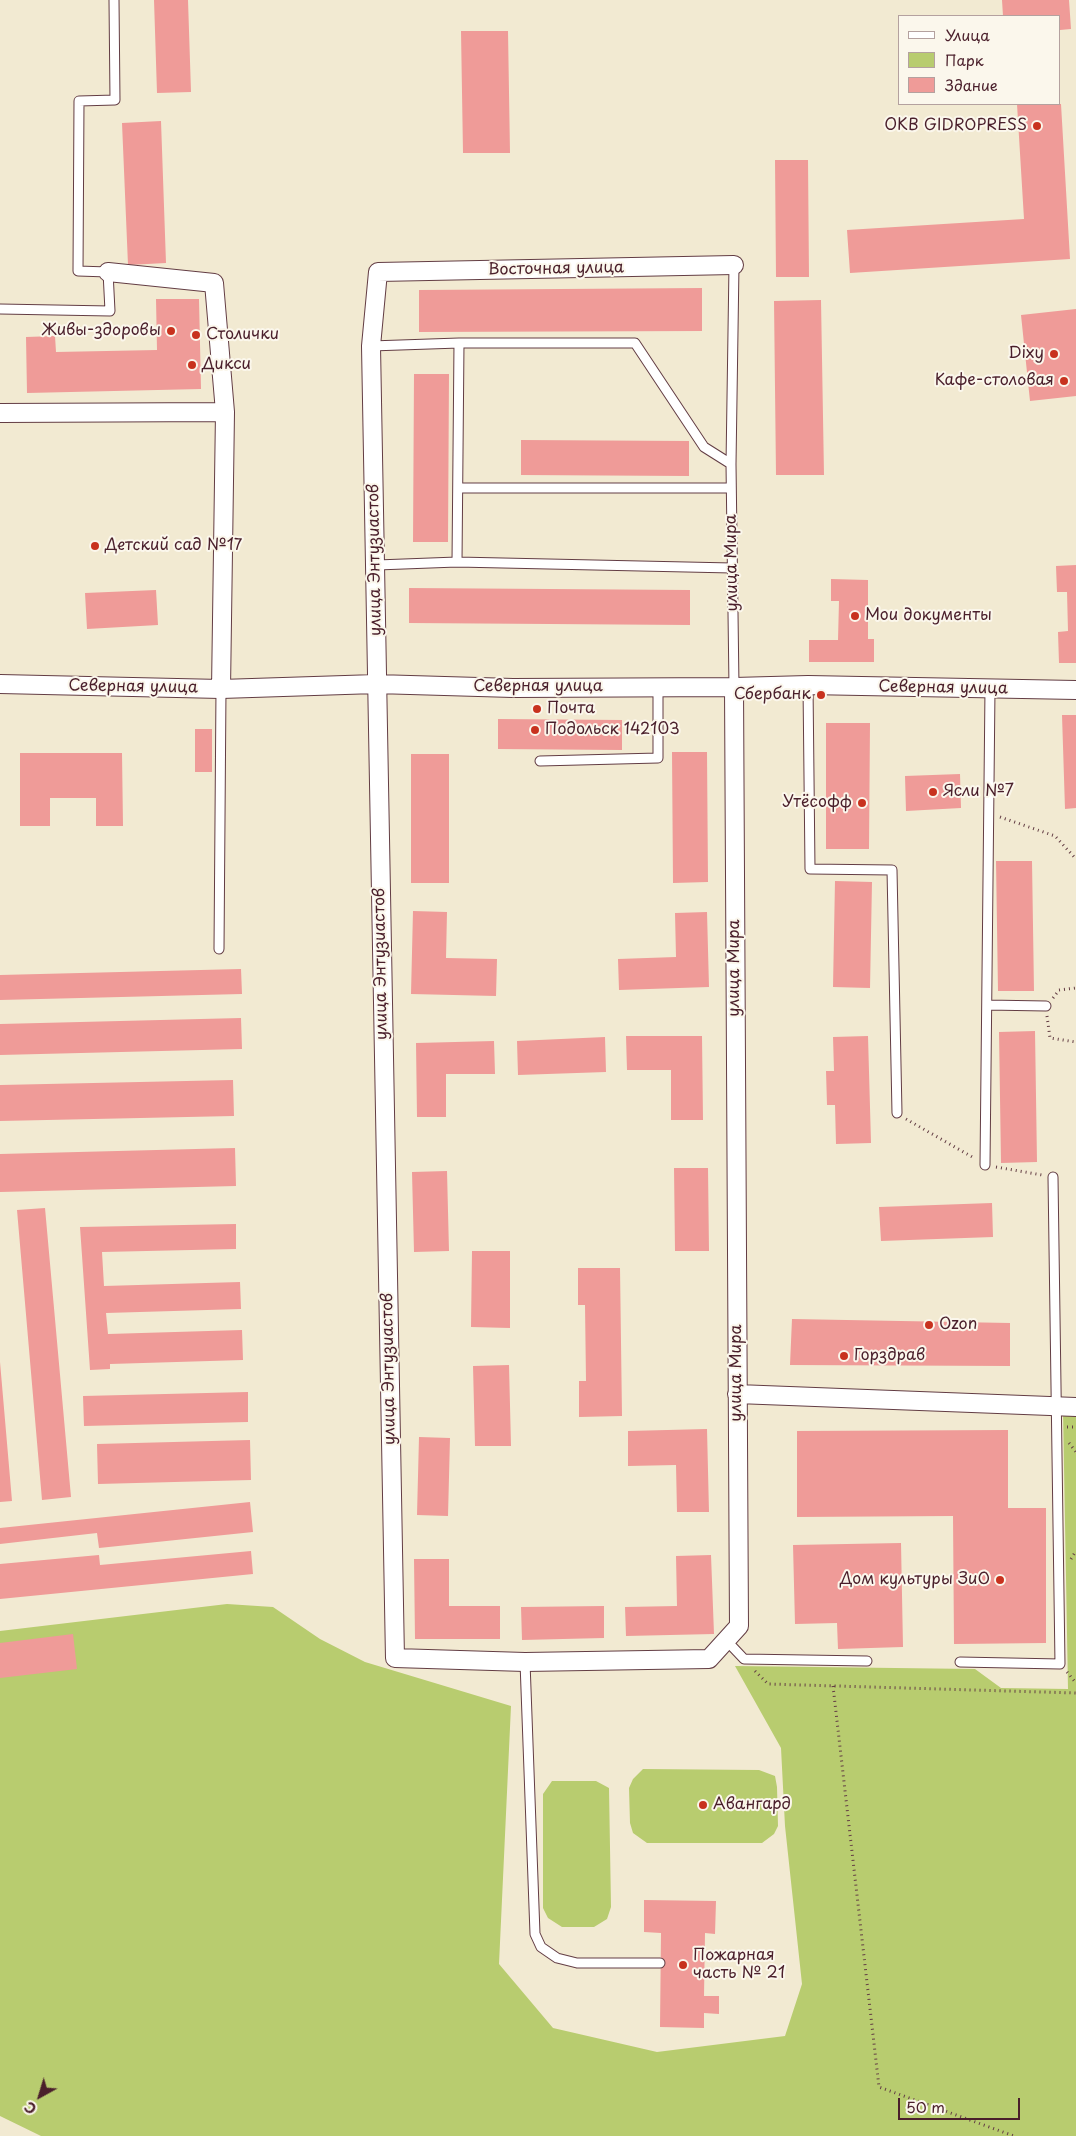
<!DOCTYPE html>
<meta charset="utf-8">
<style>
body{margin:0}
#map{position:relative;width:1076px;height:2136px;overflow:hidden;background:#f2ead2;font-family:"Playpen Sans",sans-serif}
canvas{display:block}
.legend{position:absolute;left:898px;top:15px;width:162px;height:90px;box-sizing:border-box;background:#fbf7ec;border:1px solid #b4a19f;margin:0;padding:6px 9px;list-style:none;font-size:15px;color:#4a1f2b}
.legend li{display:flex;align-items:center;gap:10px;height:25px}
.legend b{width:25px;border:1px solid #b4a19f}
.north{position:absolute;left:15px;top:2071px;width:50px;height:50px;-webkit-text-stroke:4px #fbf7ec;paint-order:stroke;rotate:219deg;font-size:14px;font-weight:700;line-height:20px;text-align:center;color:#4a1f2b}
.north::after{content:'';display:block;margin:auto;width:18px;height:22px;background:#4a1f2b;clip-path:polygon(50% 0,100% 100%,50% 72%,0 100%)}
.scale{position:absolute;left:898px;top:2098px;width:122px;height:22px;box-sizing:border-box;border:2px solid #4a1f2b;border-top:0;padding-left:6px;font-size:15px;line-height:18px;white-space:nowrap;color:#4a1f2b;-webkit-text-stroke:4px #fbf7ec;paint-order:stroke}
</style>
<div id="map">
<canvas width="1076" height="2136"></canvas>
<ul class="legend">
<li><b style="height:6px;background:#fff"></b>Улица</li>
<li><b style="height:14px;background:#b8cc6f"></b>Парк</li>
<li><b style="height:14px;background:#ef9b98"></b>Здание</li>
</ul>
<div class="north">С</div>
<div class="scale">50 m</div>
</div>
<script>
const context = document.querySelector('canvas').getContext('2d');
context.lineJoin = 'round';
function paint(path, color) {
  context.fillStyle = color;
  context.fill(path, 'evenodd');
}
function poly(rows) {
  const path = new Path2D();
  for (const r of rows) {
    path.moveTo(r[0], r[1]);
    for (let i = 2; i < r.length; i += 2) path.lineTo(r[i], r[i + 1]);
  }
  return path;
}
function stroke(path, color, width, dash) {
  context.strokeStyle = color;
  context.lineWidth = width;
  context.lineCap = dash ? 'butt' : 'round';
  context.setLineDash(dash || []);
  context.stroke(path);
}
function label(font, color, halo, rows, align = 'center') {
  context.font = font + ' "Playpen Sans",sans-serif';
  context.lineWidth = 4;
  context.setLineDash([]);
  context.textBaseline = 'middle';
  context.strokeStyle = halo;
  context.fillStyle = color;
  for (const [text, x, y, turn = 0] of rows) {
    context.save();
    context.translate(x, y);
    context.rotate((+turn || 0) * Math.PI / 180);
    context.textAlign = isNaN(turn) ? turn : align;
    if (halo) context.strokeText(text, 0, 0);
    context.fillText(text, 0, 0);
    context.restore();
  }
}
const green = poly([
 [1063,1411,1076,1411,1076,2136,41,2136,0,2116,0,1631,227,1604,273,1607,320,1639,365,1662,511,1706,499,1964,553,2028,657,2052,785,2036,802,1984,785,1826,781,1748,735,1666,975,1669,1001,1688,1068,1689],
 [643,1769,759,1770,775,1776,777,1787,778,1826,774,1834,762,1843,647,1843,633,1833,630,1823,629,1788,633,1779],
 [552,1781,596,1781,609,1788,611,1907,607,1919,594,1927,562,1927,548,1918,543,1908,543,1794]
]);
const building = poly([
 [154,0,188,0,191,92,157,93],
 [1002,0,1069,0,1071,29,1060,30,1060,16,1003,16],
 [461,31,508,31,510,153,463,153],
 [1017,104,1061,104,1070,259,850,273,847,230,1024,219],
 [161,121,166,263,128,265,122,123],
 [775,160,808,160,809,277,776,277],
 [702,288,702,331,419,332,419,290],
 [156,299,199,299,201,389,27,393,26,337,55,336,56,352,157,350],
 [821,300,824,475,776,475,774,301],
 [1076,309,1076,396,1030,401,1021,315],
 [414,374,449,374,448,542,413,542],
 [521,440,689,441,689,476,521,475],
 [1076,565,1076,663,1059,663,1058,632,1068,631,1067,592,1057,592,1056,566],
 [831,579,868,580,868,639,874,639,874,662,809,662,809,640,838,640,839,601,831,601],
 [409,588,690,590,690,625,409,623],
 [156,590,158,625,87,629,85,593],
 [1062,715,1076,715,1076,808,1065,809],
 [498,719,622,720,622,750,498,749],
 [826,723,870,723,869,849,826,849],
 [195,729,212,729,212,772,195,772],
 [672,752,707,752,708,882,673,883],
 [20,753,122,753,123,826,96,826,96,798,50,798,50,826,20,826],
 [411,754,449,754,449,883,411,883],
 [960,774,961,808,906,811,905,776],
 [996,861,1032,861,1034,991,998,991],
 [835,881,872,882,870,988,833,987],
 [413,911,447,912,446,958,497,959,496,996,411,994],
 [707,912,709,987,619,990,618,959,676,957,675,913],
 [241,969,242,994,0,1000,0,975],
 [241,1018,242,1049,0,1055,0,1024],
 [1035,1031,1037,1162,1001,1163,999,1032],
 [626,1036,702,1036,703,1120,671,1120,671,1070,627,1070],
 [868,1036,871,1143,836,1144,835,1105,827,1105,826,1071,834,1071,833,1037],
 [605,1037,606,1072,518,1075,517,1041],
 [494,1041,495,1074,446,1074,446,1117,417,1117,416,1043],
 [233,1080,234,1116,0,1121,0,1085],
 [235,1148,236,1186,0,1192,0,1154],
 [674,1168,708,1168,709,1251,675,1251],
 [447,1171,449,1251,414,1252,412,1172],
 [992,1203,993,1237,881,1241,879,1207],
 [45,1208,71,1497,42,1500,17,1210],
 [236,1224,236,1249,102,1252,104,1286,240,1282,241,1309,106,1313,108,1334,242,1330,243,1360,110,1364,110,1369,90,1370,80,1227],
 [472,1251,510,1251,510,1328,471,1327],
 [578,1268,620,1268,622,1416,579,1417,579,1381,586,1381,585,1305,578,1305],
 [792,1319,1010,1323,1010,1366,790,1365],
 [0,1362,12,1501,0,1502],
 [509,1365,511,1446,475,1446,473,1366],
 [248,1392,248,1422,84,1426,83,1396],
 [707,1429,709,1512,677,1512,676,1465,628,1466,628,1431],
 [1008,1430,1008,1508,1046,1508,1046,1643,954,1644,953,1516,797,1517,797,1431],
 [419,1437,450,1438,448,1516,417,1515],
 [250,1440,251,1480,98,1484,97,1444],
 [250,1502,253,1532,99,1548,97,1533,0,1544,0,1528],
 [901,1543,903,1647,838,1649,837,1623,795,1624,793,1545],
 [251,1551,253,1574,0,1599,0,1564,99,1555,100,1565],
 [711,1555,714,1634,626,1636,625,1607,677,1606,676,1556],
 [414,1559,449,1559,449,1606,500,1606,500,1639,415,1639],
 [604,1606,604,1638,522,1640,521,1607],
 [73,1634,77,1669,0,1678,0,1643],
 [644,1900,716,1901,715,1934,705,1933,704,1996,719,1996,719,2014,704,2013,704,2028,660,2027,661,1933,644,1932]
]);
const path = poly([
 [1000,817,1055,836,1076,859],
 [1053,998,1059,990,1076,988],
 [1047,1016,1050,1038,1076,1042],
 [906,1119,974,1158],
 [996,1167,1042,1175],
 [1067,1427,1076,1427],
 [1069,1443,1076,1452],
 [1071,1559,1076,1551],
 [755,1671,768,1684,1076,1693],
 [1067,1672,1076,1683],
 [833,1686,879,2087,1014,2136]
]);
const lane = poly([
 [734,265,731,464,734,687],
 [0,309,110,311,108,272,78,271,79,101,115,100,114,0],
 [371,346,459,343],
 [458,488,731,488],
 [457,562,459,343,635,343,704,447,731,464],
 [377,565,457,562,732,568],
 [808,685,810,869,892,870,897,1113],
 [540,761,658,758,658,688],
 [219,949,221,689],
 [987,1005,1046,1006],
 [985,1165,990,689],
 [726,1640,744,1659,867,1661],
 [525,1662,535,1934,541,1947,557,1958,577,1963,660,1963],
 [960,1662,1060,1664,1053,1177]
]);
const street = poly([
 [734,265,378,272,371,346,395,1658,525,1662,709,1659,739,1626,734,687],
 [108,272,214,283,225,412,221,689],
 [0,413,225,412],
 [0,684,221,689,376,684,513,688,734,687,808,685,1076,690],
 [737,1394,1076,1407]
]);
const markers = [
 [1037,126,5,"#c8321e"],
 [171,331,5,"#c8321e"],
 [196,335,5,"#c8321e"],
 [1054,354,5,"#c8321e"],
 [192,365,5,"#c8321e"],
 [1064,381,5,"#c8321e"],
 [95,546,5,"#c8321e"],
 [855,616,5,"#c8321e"],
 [821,695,5,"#c8321e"],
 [537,709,5,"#c8321e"],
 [535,730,5,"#c8321e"],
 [933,792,5,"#c8321e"],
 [862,803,5,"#c8321e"],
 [929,1325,5,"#c8321e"],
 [844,1356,5,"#c8321e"],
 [1000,1580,5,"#c8321e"],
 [703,1805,5,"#c8321e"],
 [683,1965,5,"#c8321e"]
];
const poiNames = [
 ["OKB GIDROPRESS",1027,126,"right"],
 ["Живы-здоровы",161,331,"right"],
 ["Столички",206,335],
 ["Dixy",1044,354,"right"],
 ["Дикси",202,365],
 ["Кафе-столовая",1054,381,"right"],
 ["Детский сад №17",105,546],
 ["Мои документы",865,616],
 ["Сбербанк",811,695,"right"],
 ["Почта",547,709],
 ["Подольск 142103",545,730],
 ["Ясли №7",943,792],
 ["Утёсофф",852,803,"right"],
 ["Ozon",939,1325],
 ["Горздрав",854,1356],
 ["Дом культуры ЗиО",990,1580,"right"],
 ["Авангард",713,1805],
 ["Пожарная",693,1956],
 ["часть № 21",693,1974]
];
const streetNames = [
 ["Восточная улица",556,269,-1],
 ["улица Энтузиастов",375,560,-91],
 ["улица Мира",732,563,-91],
 ["Северная улица",133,687,1],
 ["Северная улица",538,687],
 ["Северная улица",943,688,1],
 ["улица Энтузиастов",381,964,-91],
 ["улица Мира",735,968,-90],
 ["улица Энтузиастов",389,1369,-91],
 ["улица Мира",737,1373,-90]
];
paint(green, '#b8cc6f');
paint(building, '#ef9b98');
stroke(lane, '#633d44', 11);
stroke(street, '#633d44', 20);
stroke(path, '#633d44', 3, [1, 4]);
stroke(lane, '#fff', 9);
stroke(street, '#fff', 18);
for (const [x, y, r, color] of markers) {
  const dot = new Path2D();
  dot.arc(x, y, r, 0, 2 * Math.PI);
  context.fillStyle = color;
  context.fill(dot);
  stroke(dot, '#fbf7ec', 2);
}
label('16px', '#4a1f2b', '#fbf7ec', poiNames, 'left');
label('16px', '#4a1f2b', '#fbf7ec', streetNames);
</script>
